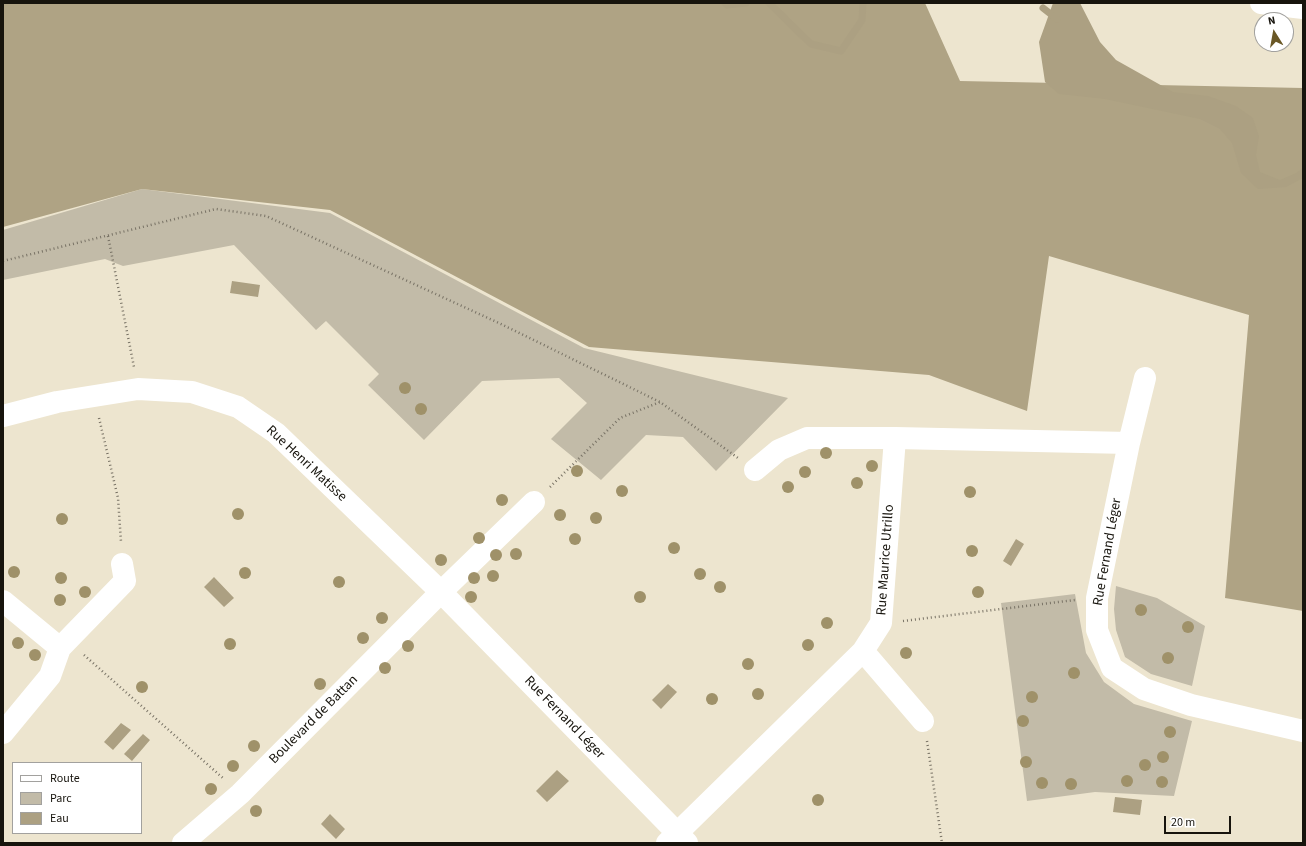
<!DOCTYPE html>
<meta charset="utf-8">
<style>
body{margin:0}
#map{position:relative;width:1306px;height:846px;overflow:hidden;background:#ede5cf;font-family:"Source Sans 3",sans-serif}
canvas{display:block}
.frame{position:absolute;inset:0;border:4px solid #17140d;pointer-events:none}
.legend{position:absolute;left:12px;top:762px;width:130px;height:72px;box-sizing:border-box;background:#fff;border:1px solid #a2a19e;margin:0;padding:5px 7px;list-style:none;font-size:12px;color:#17140d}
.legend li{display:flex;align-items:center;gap:8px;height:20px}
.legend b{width:20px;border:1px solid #a2a19e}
.north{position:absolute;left:1254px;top:12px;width:40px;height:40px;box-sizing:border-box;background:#fff;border:1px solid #a2a19e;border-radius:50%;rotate:349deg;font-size:11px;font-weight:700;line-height:16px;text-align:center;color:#17140d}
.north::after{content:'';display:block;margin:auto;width:14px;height:18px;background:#6a5826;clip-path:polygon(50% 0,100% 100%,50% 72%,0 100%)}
.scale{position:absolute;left:1164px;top:816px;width:67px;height:18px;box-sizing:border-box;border:2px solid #17140d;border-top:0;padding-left:5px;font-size:12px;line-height:14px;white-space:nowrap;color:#17140d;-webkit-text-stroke:3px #fff;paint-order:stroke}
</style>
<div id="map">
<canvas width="1306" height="846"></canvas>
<div class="frame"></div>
<ul class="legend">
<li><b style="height:5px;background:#fff"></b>Route</li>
<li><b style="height:11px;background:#c2bba8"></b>Parc</li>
<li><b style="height:11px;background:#aca082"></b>Eau</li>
</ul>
<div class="north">N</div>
<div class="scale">20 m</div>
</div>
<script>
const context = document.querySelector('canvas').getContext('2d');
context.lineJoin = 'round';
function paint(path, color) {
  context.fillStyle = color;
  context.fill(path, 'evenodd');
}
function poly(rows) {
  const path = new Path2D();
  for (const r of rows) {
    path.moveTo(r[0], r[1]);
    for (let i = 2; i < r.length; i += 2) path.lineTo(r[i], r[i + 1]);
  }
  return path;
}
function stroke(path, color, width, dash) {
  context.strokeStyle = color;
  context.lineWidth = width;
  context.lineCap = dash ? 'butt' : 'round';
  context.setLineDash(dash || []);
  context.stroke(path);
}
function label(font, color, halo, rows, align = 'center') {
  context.font = font + ' "Source Sans 3",sans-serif';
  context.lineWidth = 4;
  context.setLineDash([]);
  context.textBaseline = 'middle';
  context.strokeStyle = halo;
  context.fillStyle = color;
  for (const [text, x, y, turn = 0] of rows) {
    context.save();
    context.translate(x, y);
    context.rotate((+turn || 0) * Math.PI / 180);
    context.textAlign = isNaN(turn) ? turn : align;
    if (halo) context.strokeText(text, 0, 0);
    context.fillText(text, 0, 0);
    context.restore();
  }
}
const green = poly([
 [142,189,330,213,584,348,788,398,716,471,683,437,646,435,601,480,551,439,587,403,559,378,482,381,424,440,368,385,379,374,326,321,316,330,234,245,123,266,105,259,3,280,3,230],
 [1116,586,1157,598,1205,626,1192,686,1151,674,1125,657,1116,630,1114,609],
 [1075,594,1086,653,1104,682,1134,704,1192,721,1174,796,1095,792,1027,801,1001,603]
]);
const forest = poly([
 [3,3,925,3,960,81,1303,88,1303,611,1225,598,1249,315,1049,256,1027,411,929,375,589,347,330,210,142,189,3,227]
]);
const water = poly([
 [1053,3,1080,3,1100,42,1116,60,1173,92,1208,96,1236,106,1253,118,1259,136,1256,155,1260,172,1280,180,1296,173,1303,168,1303,178,1286,187,1258,189,1241,173,1232,143,1220,129,1200,119,1105,99,1059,94,1045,82,1039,42],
 [232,281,260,285,258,297,230,293],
 [1016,539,1024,544,1011,566,1003,561],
 [214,577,234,598,224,607,204,587],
 [668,684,677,692,661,709,652,700],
 [121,723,131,730,113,750,104,742],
 [143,734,150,740,132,761,124,754],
 [557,770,569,781,547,802,536,791],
 [1115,797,1142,800,1140,815,1113,812],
 [330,814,345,829,336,839,321,824]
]);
const stream = poly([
 [725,3,727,5,746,3],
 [769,3,811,44,841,51,862,20,863,3],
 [1043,8,1057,19]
]);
const path = poly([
 [108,236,134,367],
 [3,261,216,209,266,216,501,324,660,402],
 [99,418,118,498,121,542],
 [550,487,620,418,660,402,738,458],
 [903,621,1075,600],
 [84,655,224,779],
 [927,741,942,843]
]);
const minor = poly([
 [1261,3,1303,8],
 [1145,378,1129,443,1097,598,1097,630,1112,668,1144,689,1191,705,1303,731],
 [3,416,57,402,138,389,192,392,238,407,276,433,441,592,687,843],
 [755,470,779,450,807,438,895,438],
 [3,601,60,648,50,676,3,733],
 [60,648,125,581,122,564],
 [863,651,923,721],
 [183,843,240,794,441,592,534,502],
 [667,843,863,651,881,623,895,438,1129,443]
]);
const trees = [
 [405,388],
 [421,409],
 [826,453],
 [872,466],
 [577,471],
 [805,472],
 [857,483],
 [788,487],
 [622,491],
 [970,492],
 [502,500],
 [238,514],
 [560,515],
 [596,518],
 [62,519],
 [479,538],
 [575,539],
 [674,548],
 [972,551],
 [516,554],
 [496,555],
 [441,560],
 [14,572],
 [245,573],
 [700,574],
 [493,576],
 [61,578],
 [474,578],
 [339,582],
 [720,587],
 [85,592],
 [978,592],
 [471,597],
 [640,597],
 [60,600],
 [1141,610],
 [382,618],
 [827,623],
 [1188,627],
 [363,638],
 [18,643],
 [230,644],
 [808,645],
 [408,646],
 [906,653],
 [35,655],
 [1168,658],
 [748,664],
 [385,668],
 [1074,673],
 [320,684],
 [142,687],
 [758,694],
 [1032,697],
 [712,699],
 [1023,721],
 [1170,732],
 [254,746],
 [1163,757],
 [1026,762],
 [1145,765],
 [233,766],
 [1127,781],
 [1162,782],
 [1042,783],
 [1071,784],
 [211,789],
 [818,800],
 [256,811]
];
const streetNames = [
 ["Rue Henri Matisse",306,464,43],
 ["Rue Fernand Léger",1108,552,-80],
 ["Rue Maurice Utrillo",886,560,-86],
 ["Rue Fernand Léger",564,718,46],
 ["Boulevard de Battan",314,720,-45]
];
paint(green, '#c2bba8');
paint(forest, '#afa384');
paint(water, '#aca082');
stroke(stream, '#aca082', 7);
stroke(path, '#787265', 2.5, [1, 3]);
stroke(minor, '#fff', 22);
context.fillStyle = '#9f9169';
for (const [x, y] of trees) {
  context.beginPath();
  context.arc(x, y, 6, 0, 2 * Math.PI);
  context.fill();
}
label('14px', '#17140d', '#fff', streetNames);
</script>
